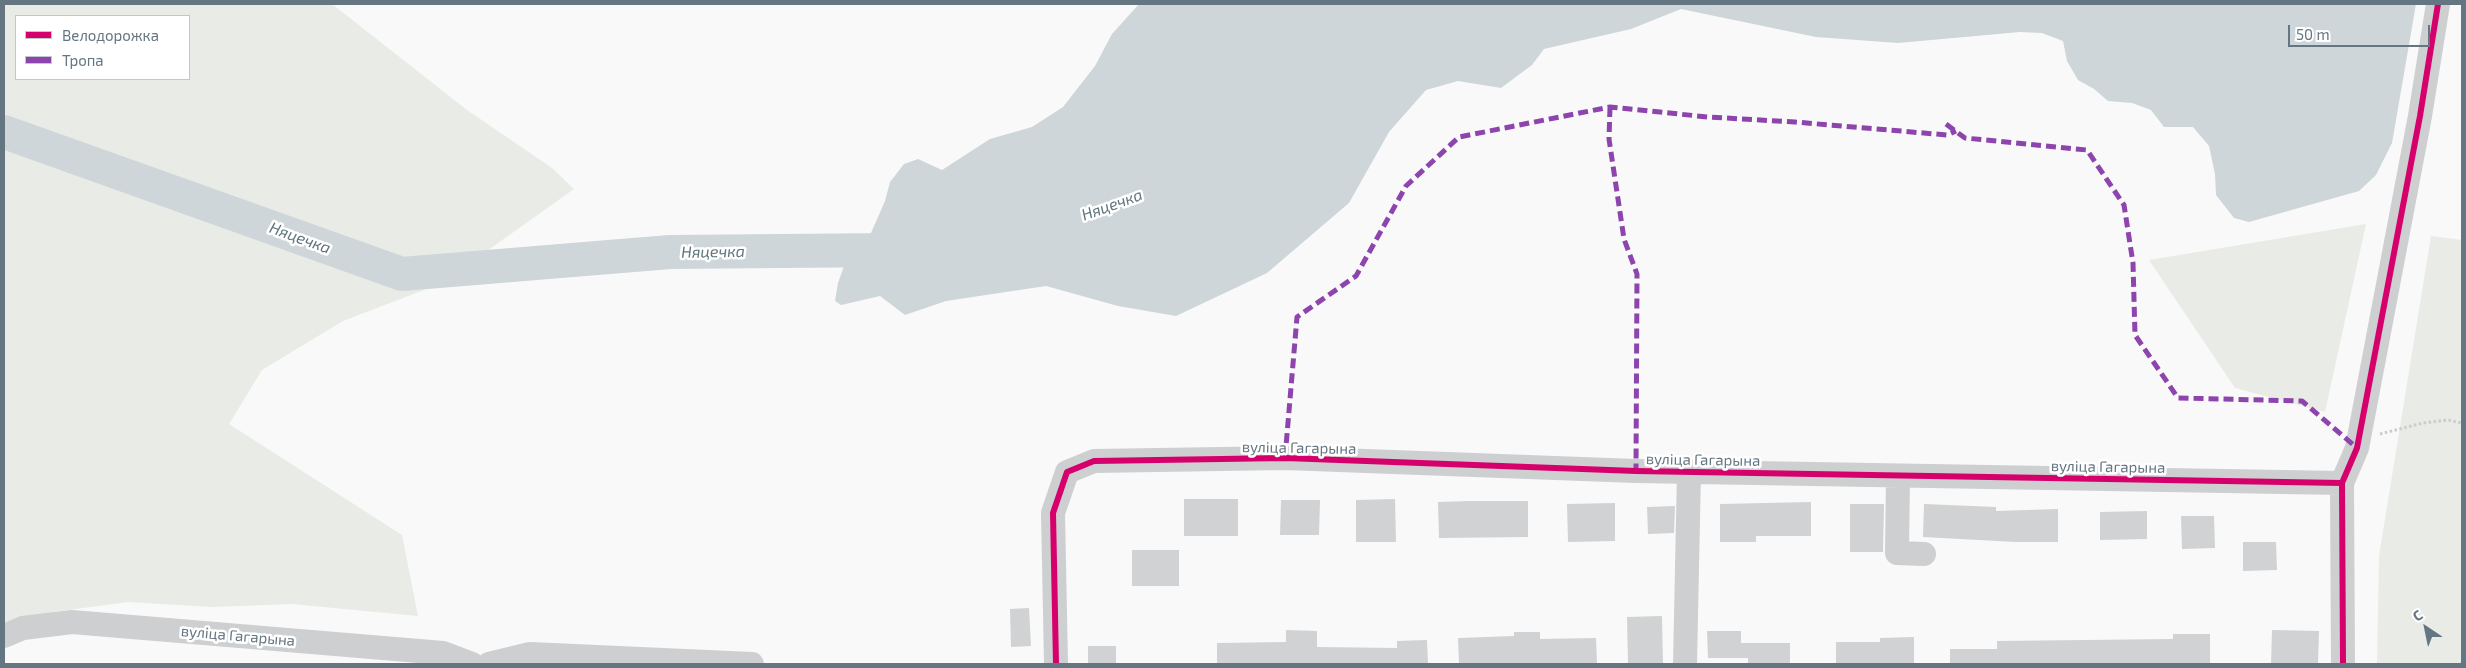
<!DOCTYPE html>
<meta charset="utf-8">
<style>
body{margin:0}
#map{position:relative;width:2466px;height:668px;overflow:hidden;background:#f9f9f9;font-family:"Exo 2",sans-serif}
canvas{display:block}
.frame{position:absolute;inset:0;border:5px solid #657683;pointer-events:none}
.legend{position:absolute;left:15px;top:15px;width:175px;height:65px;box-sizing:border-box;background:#fff;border:1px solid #c1c8cd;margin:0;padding:6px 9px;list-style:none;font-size:15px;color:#657683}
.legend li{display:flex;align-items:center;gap:10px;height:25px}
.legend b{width:25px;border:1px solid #c1c8cd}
.north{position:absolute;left:2401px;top:603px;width:50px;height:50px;-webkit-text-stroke:4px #fff;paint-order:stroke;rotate:326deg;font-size:14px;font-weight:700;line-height:20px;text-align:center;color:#657683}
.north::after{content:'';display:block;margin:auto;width:18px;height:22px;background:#657683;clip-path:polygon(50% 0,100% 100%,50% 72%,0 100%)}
.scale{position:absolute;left:2288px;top:25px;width:142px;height:22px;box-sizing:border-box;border:2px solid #657683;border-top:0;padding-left:6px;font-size:15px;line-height:18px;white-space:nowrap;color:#657683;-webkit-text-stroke:4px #fff;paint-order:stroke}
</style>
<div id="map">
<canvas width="2466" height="668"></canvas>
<div class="frame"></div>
<ul class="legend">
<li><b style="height:6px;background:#d6006c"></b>Велодорожка</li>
<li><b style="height:6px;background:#8e44ad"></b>Тропа</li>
</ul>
<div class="north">С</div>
<div class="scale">50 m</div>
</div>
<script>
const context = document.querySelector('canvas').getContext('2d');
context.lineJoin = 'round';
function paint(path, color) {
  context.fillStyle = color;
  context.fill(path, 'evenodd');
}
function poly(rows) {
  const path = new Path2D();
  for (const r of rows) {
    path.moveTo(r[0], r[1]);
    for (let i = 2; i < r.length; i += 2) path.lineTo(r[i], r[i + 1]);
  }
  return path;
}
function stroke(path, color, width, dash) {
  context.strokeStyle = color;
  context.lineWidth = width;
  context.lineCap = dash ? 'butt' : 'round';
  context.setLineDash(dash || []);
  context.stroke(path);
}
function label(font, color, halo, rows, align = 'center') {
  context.font = font + ' "Exo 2",sans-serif';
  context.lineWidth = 5;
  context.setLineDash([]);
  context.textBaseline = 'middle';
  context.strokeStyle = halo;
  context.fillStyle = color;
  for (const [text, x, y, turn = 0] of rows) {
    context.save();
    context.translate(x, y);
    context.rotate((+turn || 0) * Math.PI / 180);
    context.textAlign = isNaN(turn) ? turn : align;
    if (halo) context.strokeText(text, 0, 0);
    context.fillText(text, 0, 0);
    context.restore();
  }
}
const green = poly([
 [4,4,332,4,467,110,552,168,574,189,442,283,343,321,262,370,229,424,402,535,418,616,292,604,211,607,128,602,53,612,4,624],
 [16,16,189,16,189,79,16,79],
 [2366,224,2325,412,2235,388,2149,260],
 [2431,236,2462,240,2462,664,2377,664,2379,556]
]);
const water = poly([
 [1139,4,2416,4,2392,143,2376,175,2359,191,2249,222,2234,218,2216,195,2215,174,2209,146,2193,127,2164,127,2151,110,2132,103,2108,101,2094,89,2078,80,2067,61,2063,41,2042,33,2020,32,1898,43,1816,37,1681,9,1631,29,1544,49,1532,65,1501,88,1458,81,1426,90,1389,132,1349,203,1267,273,1176,316,1118,306,1046,286,946,301,905,315,880,296,841,305,835,301,838,283,848,255,842,239,860,240,871,233,885,201,890,182,904,164,918,159,942,170,990,139,1032,127,1063,107,1095,66,1112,34]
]);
const river = poly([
 [4,132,402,274,670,252,893,250]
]);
const building = poly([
 [1184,499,1238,499,1238,536,1184,536],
 [1395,499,1396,542,1356,542,1356,500],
 [1281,500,1320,500,1319,535,1280,535],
 [1470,501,1528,501,1528,537,1439,538,1438,502],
 [1811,502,1811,536,1756,536,1756,542,1720,542,1720,504],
 [1615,503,1615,541,1568,542,1567,504],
 [1850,504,1884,504,1883,552,1850,552],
 [1924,504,1996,507,1996,511,2058,509,2058,542,2016,542,1923,537],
 [1675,506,1674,533,1648,534,1647,507],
 [2147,511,2147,539,2100,540,2100,512],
 [2181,516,2214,516,2215,548,2182,549],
 [2243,542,2276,542,2277,570,2243,571],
 [1132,550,1179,550,1179,586,1132,586],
 [1029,608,1031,646,1011,647,1010,609],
 [1662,616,1663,664,1628,664,1627,617],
 [1286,630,1317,631,1317,647,1397,648,1397,641,1427,640,1428,664,1217,664,1217,643,1286,642],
 [2272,630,2319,631,2318,664,2271,664],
 [1707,631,1741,631,1741,643,1790,643,1790,664,1748,664,1748,658,1708,658],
 [1514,632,1540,632,1540,639,1596,638,1597,664,1459,664,1458,638,1514,636],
 [2173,634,2210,634,2210,664,1950,664,1950,649,1997,649,1997,641,2173,639],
 [1914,637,1914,664,1836,664,1836,642,1880,642,1880,638],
 [1088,646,1116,646,1116,664,1088,664]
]);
const path = poly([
 [2380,434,2423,423,2448,420,2462,423],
 [2461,664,2462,663]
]);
const minor = poly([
 [1898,477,1897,553,1924,554],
 [4,636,23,628,72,622,443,653,472,664],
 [489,664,530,654,752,664],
 [1056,664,1053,513,1067,472,1094,461,1285,458,1636,471,2342,483],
 [1685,664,1689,472],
 [2343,664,2342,483,2357,448,2420,116,2438,4]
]);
const quiet = poly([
 [1610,107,1609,139,1624,239,1637,274,1636,471],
 [1946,124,1965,138,2087,150,2124,205,2133,263,2135,335,2178,398,2302,401,2357,448],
 [1285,458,1297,317,1356,276,1406,186,1459,137,1610,107,1708,117,1795,122,1947,135,1956,131]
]);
const cycleway = poly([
 [1056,664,1053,513,1067,472,1094,461,1285,458,1636,471,2342,483],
 [2343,664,2342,483,2357,448,2420,116,2438,4]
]);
const streetNames = [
 ["вуліца Гагарына",1299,448,1],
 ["вуліца Гагарына",1703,460,1],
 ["вуліца Гагарына",2108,467,1],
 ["вуліца Гагарына",238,636,5]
];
const waterNames = [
 ["Няцечка",1112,205,-20],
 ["Няцечка",300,238,20],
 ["Няцечка",713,252,-1]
];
paint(green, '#e8ebe6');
paint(water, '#ced6d9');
stroke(river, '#ced6d9', 34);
paint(building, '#d0d2d3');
stroke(path, '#cbcccd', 3, [2.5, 2.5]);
stroke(minor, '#cecfd0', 24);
stroke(quiet, '#8e44ad', 5, [10, 5]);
stroke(cycleway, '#d6006c', 6);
label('15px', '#657683', '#fff', streetNames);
label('italic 16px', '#60757c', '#fff', waterNames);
</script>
